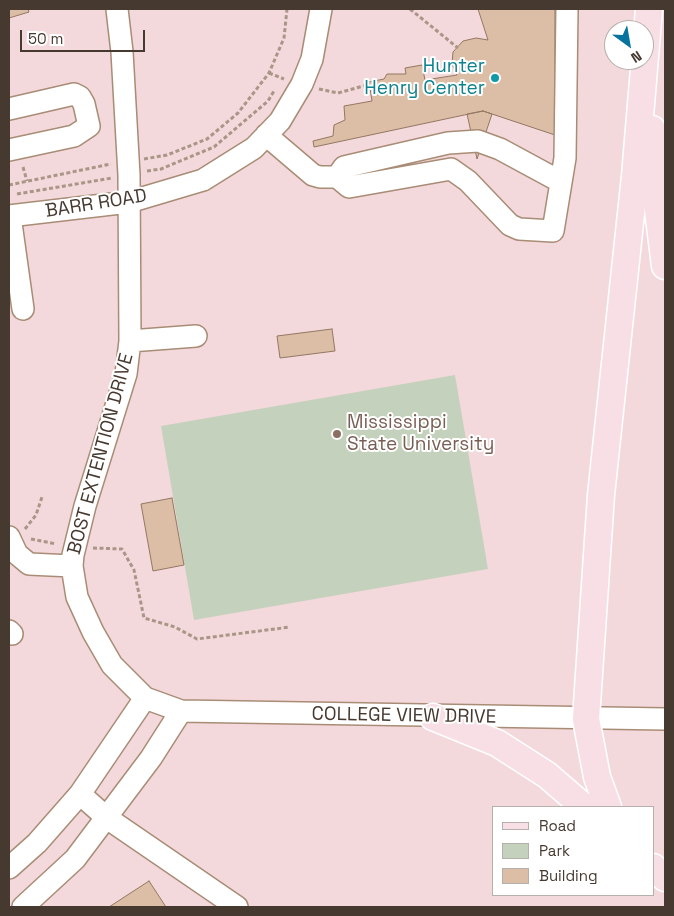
<!DOCTYPE html>
<style>
body{margin:0}
#map{position:relative;width:674px;height:916px;overflow:hidden;background:#ffe5d2;font-family:"Space Grotesk",sans-serif}
canvas{display:block}
.frame{position:absolute;inset:0;border:10px solid #463930;pointer-events:none}
.legend{position:absolute;left:492px;top:806px;width:162px;height:90px;box-sizing:border-box;background:#fff;border:1px solid #b5b0ac;margin:0;padding:6px 9px;list-style:none;font-size:15px;color:#463930}
.legend li{display:flex;align-items:center;gap:10px;height:25px}
.legend b{width:25px;border:1px solid #b5b0ac}
.north{position:absolute;left:604px;top:20px;width:50px;height:50px;box-sizing:border-box;background:#fff;border:1px solid #b5b0ac;border-radius:50%;rotate:148deg;font-size:14px;font-weight:700;line-height:20px;text-align:center;color:#463930}
.north::after{content:'';display:block;margin:auto;width:18px;height:22px;background:#07749f;clip-path:polygon(50% 0,100% 100%,50% 72%,0 100%)}
.scale{position:absolute;left:20px;top:30px;width:125px;height:22px;box-sizing:border-box;border:2px solid #463930;border-top:0;padding-left:6px;font-size:15px;line-height:18px;white-space:nowrap;color:#463930;-webkit-text-stroke:4px #fff;paint-order:stroke}
</style>
<div id="map">
<canvas width="674" height="916"></canvas>
<div class="frame"></div>
<ul class="legend">
<li><b style="height:6px;background:#f8dfe5"></b>Road</li>
<li><b style="height:14px;background:#c4d2bd"></b>Park</li>
<li><b style="height:14px;background:#dcbea7"></b>Building</li>
</ul>
<div class="north">N</div>
<div class="scale">50 m</div>
</div>
<script>
const context = document.querySelector('canvas').getContext('2d');
context.lineJoin = 'round';
function paint(path, color) {
  context.fillStyle = color;
  context.fill(path, 'evenodd');
}
function poly(rows) {
  const path = new Path2D();
  for (const r of rows) {
    path.moveTo(r[0], r[1]);
    for (let i = 2; i < r.length; i += 2) path.lineTo(r[i], r[i + 1]);
  }
  return path;
}
function stroke(path, color, width, dash) {
  context.strokeStyle = color;
  context.lineWidth = width;
  context.lineCap = dash ? 'butt' : 'round';
  context.setLineDash(dash || []);
  context.stroke(path);
}
function label(font, color, halo, rows, align = 'center') {
  context.font = font + ' "Space Grotesk",sans-serif';
  context.lineWidth = 4;
  context.setLineDash([]);
  context.textBaseline = 'middle';
  context.strokeStyle = halo;
  context.fillStyle = color;
  for (const [text, x, y, turn = 0] of rows) {
    context.save();
    context.translate(x, y);
    context.rotate((+turn || 0) * Math.PI / 180);
    context.textAlign = isNaN(turn) ? turn : align;
    if (halo) context.strokeText(text, 0, 0);
    context.fillText(text, 0, 0);
    context.restore();
  }
}
const education = poly([
 [9,9,665,9,665,907,9,907],
 [614,30,644,30,644,60,614,60],
 [493,807,653,807,653,895,493,895]
]);
const green = poly([
 [455,375,488,569,194,620,161,426]
]);
const building = poly([
 [9,9,28,9,29,12,9,18,9,9],
 [478,9,555,9,555,135,483,111,314,147,313,141,333,136,334,125,345,120,344,106,372,101,369,82,384,79,387,74,406,74,405,68,422,65,425,80,457,75,452,64,453,52,463,41,476,38,488,40,478,9],
 [483,111,492,114,477,159,467,114,483,111],
 [332,329,335,351,280,358,277,336,332,329],
 [172,498,184,565,153,571,141,504,172,498],
 [149,881,166,907,109,907,149,881]
]);
const path = poly([
 [410,9,458,48],
 [269,73,284,79],
 [319,89,338,93,367,85],
 [144,159,167,155,207,139,238,113,269,73,284,38,287,9],
 [23,167,27,181],
 [147,171,161,169,214,147,268,101,274,91],
 [9,185,111,164],
 [17,194,112,178],
 [25,529,36,515,42,497],
 [31,539,56,544],
 [93,548,122,549,134,570,144,618,175,627,197,639,290,627]
]);
const minor = poly([
 [117,9,122,52,129,175,130,341,126,374,85,506,73,555,72,566,77,597,93,632,112,665,145,698,181,711,665,719],
 [9,109,74,94,80,97,84,104,89,126,74,136,9,150],
 [266,135,313,175,320,177,337,177,344,167,448,143,478,141,500,149,561,182],
 [337,177,349,187,451,169,468,181,510,225,519,229,553,231,565,158,567,9],
 [9,216,129,202,203,180,254,148,280,121,302,84,312,59,321,9],
 [10,216,23,309],
 [130,341,196,336],
 [9,537,17,554,29,564,72,566],
 [9,631,12,634],
 [80,794,107,818,237,907],
 [9,868,37,843,80,794,145,698],
 [23,907,75,859,151,758,181,711]
]);
const major = poly([
 [652,129,657,202,665,266],
 [433,717,497,743,547,775,584,807],
 [608,807,597,777,586,719,601,495,635,176,649,9],
 [653,867,665,878]
]);
const markers = [
 [495,78,5,"#0f9aa8"],
 [337,434,5,"#8d6e63"]
];
const cultureNames = [
 ["Hunter",485,67],
 ["Henry Center",485,89]
];
const streetNames = [
 ["BARR ROAD",96,204,-9],
 ["BOST EXTENTION DRIVE",101,454,-75],
 ["COLLEGE VIEW DRIVE",404,716,1]
];
const educationNames = [
 ["Mississippi",347,423],
 ["State University",347,445]
];
paint(education, '#f4d9dc');
paint(green, '#c4d2bd');
paint(building, '#dcbea7');
stroke(building, '#947862', 1);
stroke(minor, '#a98c75', 24);
stroke(major, '#fff', 29);
stroke(path, '#aa9687', 3, [4, 2.5]);
stroke(minor, '#fff', 21);
stroke(major, '#f8dfe5', 26);
for (const [x, y, r, color] of markers) {
  const dot = new Path2D();
  dot.arc(x, y, r, 0, 2 * Math.PI);
  context.fillStyle = color;
  context.fill(dot);
  stroke(dot, '#fff', 2);
}
label('19px', '#0d838f', '#fff', cultureNames, 'right');
label('19px', '#463930', '#fff', streetNames);
label('19px', '#785e54', '#fff', educationNames, 'left');
</script>
